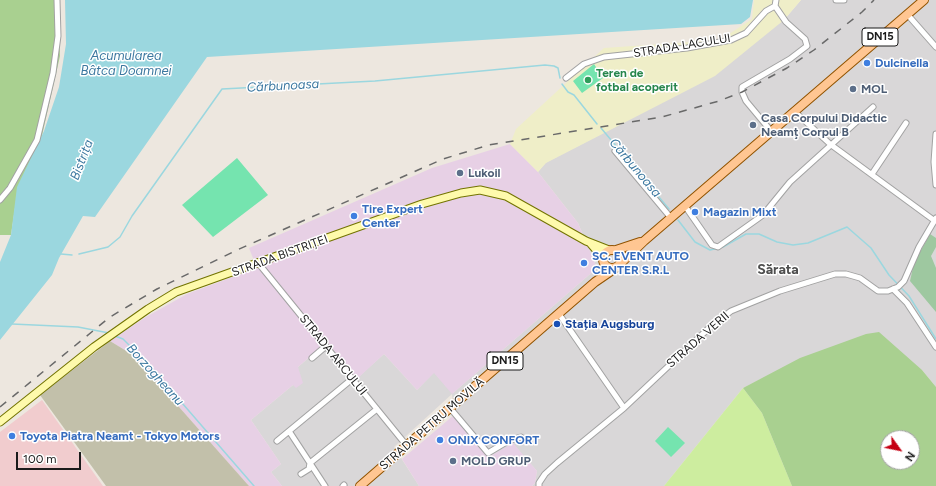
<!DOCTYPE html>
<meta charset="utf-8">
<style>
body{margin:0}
#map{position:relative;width:936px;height:486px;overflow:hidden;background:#ede7df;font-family:Figtree,sans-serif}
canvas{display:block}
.north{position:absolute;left:880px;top:430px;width:40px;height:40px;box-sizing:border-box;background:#fff;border:1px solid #a4a4a4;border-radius:50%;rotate:123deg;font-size:11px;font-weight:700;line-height:16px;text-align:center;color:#1b1b1b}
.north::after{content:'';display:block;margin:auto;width:14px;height:18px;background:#c50013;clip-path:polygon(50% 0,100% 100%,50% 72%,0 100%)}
.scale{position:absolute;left:16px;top:452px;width:65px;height:18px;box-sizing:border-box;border:2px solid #1b1b1b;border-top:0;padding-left:5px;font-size:12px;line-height:14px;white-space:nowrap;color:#1b1b1b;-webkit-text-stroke:3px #fff;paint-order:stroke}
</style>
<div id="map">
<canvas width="936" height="486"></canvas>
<div class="north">N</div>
<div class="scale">100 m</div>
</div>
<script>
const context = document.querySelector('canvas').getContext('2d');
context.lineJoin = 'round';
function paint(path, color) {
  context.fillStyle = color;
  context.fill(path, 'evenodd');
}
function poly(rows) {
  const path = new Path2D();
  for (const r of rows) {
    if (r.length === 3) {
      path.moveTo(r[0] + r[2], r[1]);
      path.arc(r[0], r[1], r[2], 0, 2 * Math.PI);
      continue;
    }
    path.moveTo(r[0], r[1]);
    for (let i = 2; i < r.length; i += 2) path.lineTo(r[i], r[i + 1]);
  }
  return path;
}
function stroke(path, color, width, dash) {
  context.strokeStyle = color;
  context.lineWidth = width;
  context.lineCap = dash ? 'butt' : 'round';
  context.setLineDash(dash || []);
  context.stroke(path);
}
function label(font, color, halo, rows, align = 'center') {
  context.font = font + ' Figtree,sans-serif';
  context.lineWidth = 3;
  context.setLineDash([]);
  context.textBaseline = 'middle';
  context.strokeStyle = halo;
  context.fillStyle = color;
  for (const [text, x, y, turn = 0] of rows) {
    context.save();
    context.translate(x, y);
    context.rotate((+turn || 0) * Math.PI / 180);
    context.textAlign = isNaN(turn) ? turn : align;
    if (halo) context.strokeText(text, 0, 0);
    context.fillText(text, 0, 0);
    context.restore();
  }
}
const residential = poly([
 [801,0,936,0,936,387,922,370,761,379,743,388,664,486,532,486,535,483,537,471,513,444,489,457,454,415,452,394,394,447,419,486,282,486,271,472,281,464,251,420,293,385,298,367,327,342,356,379,384,354,417,390,434,372,453,393,597,268,578,223,538,172,545,163,615,127,784,20]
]);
const commercial = poly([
 [42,400,103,486,0,486,0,432]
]);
const industrial = poly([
 [510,144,538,172,578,223,597,268,452,394,434,373,417,390,384,354,357,379,327,342,298,367,303,383,296,388,293,385,251,420,281,464,271,472,282,486,249,486,133,355,110,341,146,317,187,294,257,268,249,248,432,168],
 [454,415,489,457,513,443,537,471,535,483,532,486,419,486,402,459]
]);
const construction = poly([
 [110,341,133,355,249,486,106,486,40,395]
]);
const farmland = poly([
 [754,0,801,0,784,20,715,76,546,163,538,172,510,144,516,129,604,48,720,40,752,19]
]);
const grass = poly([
 [743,388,762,413,792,486,664,486]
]);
const forest = poly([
 [0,0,58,0,60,56,41,140,17,194,11,235,0,235],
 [879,332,922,370,936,387,936,486,792,486,762,413,743,388,800,358,866,334],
 [888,438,912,438,912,462,888,462]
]);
const cemetery = poly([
 [930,234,936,238,936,247,931,256,936,268,936,312,910,281,914,263]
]);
const pitch = poly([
 [594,64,603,78,582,93,573,81],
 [237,158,268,195,213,237,182,205],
 [668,427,685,443,671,457,655,441]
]);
const water = poly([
 [65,0,753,0,750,17,741,24,207,57,95,217,83,216,59,258,52,275,0,340,0,262,11,235,17,187,44,131,59,87,66,44]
]);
const stream = poly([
 [562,84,568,92,574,95,597,124],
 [601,128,669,209],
 [678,220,695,242,710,250,723,247,746,234,759,234,777,242,793,245,808,243,847,227,871,248,889,275,909,296,936,339],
 [61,254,72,255],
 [79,254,108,247,120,237,132,216,222,89,375,81,545,65,554,66,558,68,560,78],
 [12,324,78,327,109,333],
 [115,336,123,339,150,366,254,486]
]);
const minor = poly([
 [836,0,844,0],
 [775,6,776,0],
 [907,14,936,47],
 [566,78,584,64,604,57,687,48,731,40,746,33,766,11,775,6,786,22,805,39,807,46,790,59,742,87,742,92,746,101,771,131],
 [794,111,830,144,935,221],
 [936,134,934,162,936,185],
 [615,151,671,218],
 [872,174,906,123],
 [0,200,10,188,37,140,53,73,58,36,57,0],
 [685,206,712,245,718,247,763,215,790,182,873,107],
 [259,264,407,446],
 [893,289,907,303,936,347],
 [559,314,624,408],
 [312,358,326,346],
 [450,408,488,453,508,441,521,437],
 [289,431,325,486],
 [277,441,352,379],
 [301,474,309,469,310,463,377,409],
 [343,486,344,485],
 [539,486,539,483,545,474,557,463,624,408,709,328,731,311,780,291,835,274,846,274,860,278,878,291,888,291,898,287,904,281,919,247,936,218]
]);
const secondary = poly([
 [591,244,603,258],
 [0,422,94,347,148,309,176,292,422,204,461,193,480,190,506,196,586,241,609,250]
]);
const primary = poly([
 [612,259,9],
 [616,250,640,242],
 [620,264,644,241,924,0],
 [360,486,595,282,617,267]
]);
const rail = poly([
 [0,407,110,317,157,289,237,250,443,159,489,145,662,117,719,101,742,92,787,68,814,50,862,12,874,0]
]);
const markers = [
 [867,63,4,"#3f7fe0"],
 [588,80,4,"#2e9e5b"],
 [853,89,4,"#5c6f8a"],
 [753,125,4,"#5c6f8a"],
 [460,173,4,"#5c6f8a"],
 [695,212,4,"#3f7fe0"],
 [354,216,4,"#3f7fe0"],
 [584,263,4,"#3f7fe0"],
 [557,324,4,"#1a4fb4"],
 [12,436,4,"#3f7fe0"],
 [440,440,4,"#3f7fe0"],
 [453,461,4,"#5c6f8a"]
];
const shields = [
 [880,37,36],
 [505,361,36]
];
const shieldNames = [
 ["DN15",880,37],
 ["DN15",505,361]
];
const streetNames = [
 ["STRADA LACULUI",682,46,-9],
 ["STRADA BISTRIȚEI",280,256,-20],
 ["STRADA VERII",698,340,-41],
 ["STRADA ARCULUI",333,355,51],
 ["STRADA PETRU MOVILĂ",432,424,-41]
];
const shopNames = [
 ["Dulcinella",875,63],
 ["Tire Expert",362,209],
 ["Center",362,223],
 ["Magazin Mixt",703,212],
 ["SC. EVENT AUTO",592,256],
 ["CENTER S.R.L",592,270],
 ["Toyota Piatra Neamt - Tokyo Motors",20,436],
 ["ONIX CONFORT",448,440]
];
const leisureNames = [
 ["Teren de",596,73],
 ["fotbal acoperit",596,87]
];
const serviceNames = [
 ["MOL",861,89],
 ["Casa Corpului Didactic",761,118],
 ["Neamţ Corpul B",761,132],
 ["Lukoil",468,173],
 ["MOLD GRUP",461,461]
];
const transitNames = [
 ["Stația Augsburg",565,324]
];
const waterNames = [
 ["Acumularea",126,56],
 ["Bâtca Doamnei",126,71],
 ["Cărbunoasa",283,86,-3],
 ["Bistrița",82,160,-69],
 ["Cărbunoasa",635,168,50],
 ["Borzogheanu",155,375,48]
];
const quarterNames = [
 ["Sărata",778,270]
];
paint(residential, '#d9d7d8');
paint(commercial, '#f1ccce');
paint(industrial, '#e7d0e5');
paint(construction, '#c2c0aa');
paint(farmland, '#efeec8');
paint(grass, '#cded9f');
paint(forest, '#a9d090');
paint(cemetery, '#9ec8a0');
paint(pitch, '#75e4af');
paint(water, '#9bd7df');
stroke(stream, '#9bd7df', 1.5);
stroke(minor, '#a2a2a2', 7);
stroke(secondary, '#727300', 9);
stroke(primary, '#915300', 10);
stroke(minor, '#fff', 5);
stroke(secondary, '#fefaac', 7);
stroke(primary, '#ffc692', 8);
stroke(rail, '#696969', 1.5, [8, 8]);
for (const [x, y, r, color] of markers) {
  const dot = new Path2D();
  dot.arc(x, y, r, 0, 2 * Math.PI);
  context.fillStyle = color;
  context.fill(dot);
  stroke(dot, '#fff', 1.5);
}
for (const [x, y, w] of shields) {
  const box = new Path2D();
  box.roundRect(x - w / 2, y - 9, w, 18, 3);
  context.fillStyle = '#fff';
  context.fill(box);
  stroke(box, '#1b1b1b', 1);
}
label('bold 11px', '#1b1b1b', null, shieldNames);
label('12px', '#1b1b1b', '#fff', streetNames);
label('bold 12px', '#366cbe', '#fff', shopNames, 'left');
label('bold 12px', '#27864d', '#fff', leisureNames, 'left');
label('bold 12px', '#4e5e75', '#fff', serviceNames, 'left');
label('bold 12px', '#164399', '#fff', transitNames, 'left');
label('italic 13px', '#3c78a0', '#fff', waterNames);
label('bold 14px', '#4e4e4e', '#fff', quarterNames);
</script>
